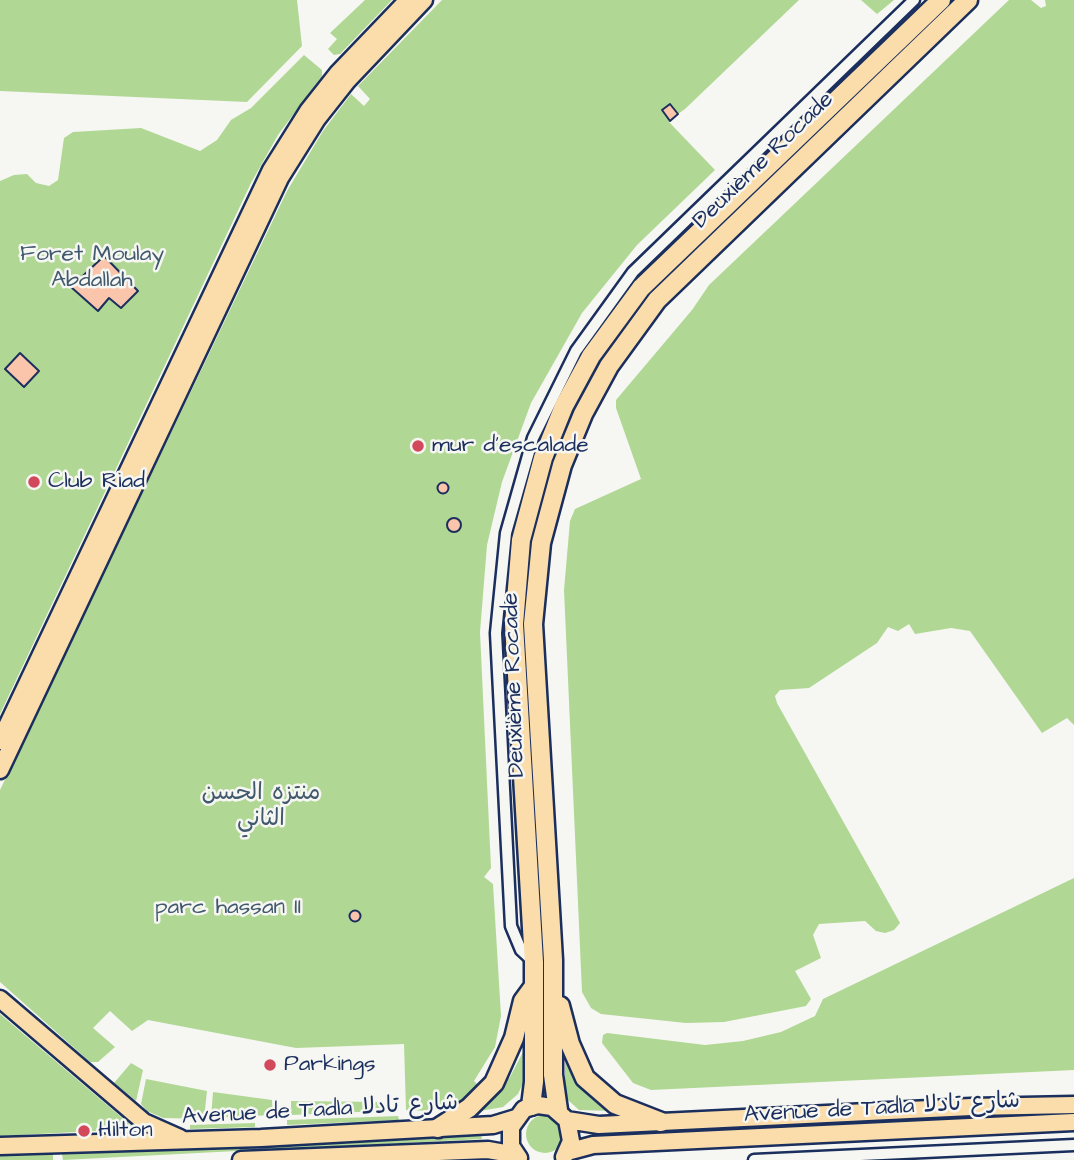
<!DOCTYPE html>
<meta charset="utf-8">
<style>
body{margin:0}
canvas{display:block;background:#f6f6f2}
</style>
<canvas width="1074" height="1160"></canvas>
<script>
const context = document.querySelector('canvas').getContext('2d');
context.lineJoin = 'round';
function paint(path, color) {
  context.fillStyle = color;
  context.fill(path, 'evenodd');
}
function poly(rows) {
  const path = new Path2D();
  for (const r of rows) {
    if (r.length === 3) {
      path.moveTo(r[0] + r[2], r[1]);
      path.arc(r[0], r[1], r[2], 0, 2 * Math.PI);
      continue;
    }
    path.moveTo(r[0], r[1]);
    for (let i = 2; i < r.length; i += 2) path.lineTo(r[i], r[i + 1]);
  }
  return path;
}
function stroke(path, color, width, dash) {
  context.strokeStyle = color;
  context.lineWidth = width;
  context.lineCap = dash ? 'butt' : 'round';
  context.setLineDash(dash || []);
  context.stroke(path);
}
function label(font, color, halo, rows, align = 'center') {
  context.font = font + ' "Architects Daughter","Playpen Sans Arabic",sans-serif';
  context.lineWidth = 5;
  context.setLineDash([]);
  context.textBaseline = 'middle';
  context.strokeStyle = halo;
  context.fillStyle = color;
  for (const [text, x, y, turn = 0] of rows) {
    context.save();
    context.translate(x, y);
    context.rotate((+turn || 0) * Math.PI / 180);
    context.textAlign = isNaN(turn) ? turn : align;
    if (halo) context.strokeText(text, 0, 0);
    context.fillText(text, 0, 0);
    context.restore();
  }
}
const green = poly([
 [0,0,297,0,302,46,247,102,0,91],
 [365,0,392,0,340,54,334,55,328,49,337,39,330,33],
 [442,0,799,0,685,109,678,114,670,104,669,122,715,170,637,245,582,313,531,403,502,482,487,545,480,632,491,868,484,877,493,884,501,1016,495,1047,474,1081,479,1086,472,1092,457,1104,430,1111,406,1110,404,1044,296,1048,148,1020,132,1031,110,1011,93,1028,115,1047,98,1062,90,1062,0,982,0,790,287,191,323,131,351,94,364,106,370,99,358,86],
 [861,0,894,0,877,14],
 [950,0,955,0,657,288,602,361,561,443,535,531,525,622,546,969,546,1082,543,1082,544,985,522,621,528,553,550,463,577,399,599,359,639,303,670,268],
 [1009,0,1031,0,1041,8,1046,6,1045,0,1074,0,1074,725,1067,718,1042,733,970,631,951,628,915,634,909,624,898,631,888,627,877,643,809,688,780,690,775,696,777,703,900,923,894,930,885,933,876,931,865,921,819,924,813,935,821,958,795,971,811,999,806,1006,724,1022,686,1023,601,1014,591,1008,582,992,564,590,570,521,575,509,641,479,616,408,616,400,692,310,709,285],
 [304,55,322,70,322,76,278,135,251,183,0,714,0,181,14,175,27,174,36,183,49,186,58,180,64,138,73,132,141,128,200,151,217,140,231,120,251,108],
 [1074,878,1074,1070,651,1090,633,1083,602,1043,603,1035,607,1033,705,1045,743,1041,781,1032,815,1016,823,999],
 [0,1014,133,1127,134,1129,0,1136],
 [565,1048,611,1111,579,1110,568,1100,565,1091],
 [524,1050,524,1081,518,1094,503,1107,480,1111,510,1077],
 [131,1063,143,1070,136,1101,114,1083],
 [146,1079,207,1091,204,1119,163,1118,147,1111,141,1104],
 [213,1092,272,1100,273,1115,211,1118],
 [291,1101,380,1102,381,1111,291,1115],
 [1074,1112,1074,1114,977,1119,977,1115],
 [545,1134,19],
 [398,1116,399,1120,287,1125,287,1120],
 [970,1116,970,1119,617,1135,616,1133],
 [255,1123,255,1127,190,1129,190,1125],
 [481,1135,482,1139,265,1150,265,1145],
 [256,1145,256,1150,63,1160,62,1154],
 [53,1154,53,1160,0,1160,0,1155]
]);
const building = poly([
 [670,104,678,114,670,121,662,110,670,104],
 [104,256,138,291,121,308,109,298,98,311,71,287,104,256],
 [20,353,39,371,24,387,5,369,20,353],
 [443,488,5.5],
 [454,525,7],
 [355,916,5.5]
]);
const minor = poly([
 [534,962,521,950,511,926,496,633,506,533,533,438,576,351,633,272,914,0],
 [754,1160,1074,1145]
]);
const primary = poly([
 [0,741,271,170,308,111,338,73,408,0],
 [0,770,280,178,317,119,347,81,424,0],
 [0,999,144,1122,180,1138],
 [567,1120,599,1125,971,1107,1074,1105],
 [0,1146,261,1138,493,1125,516,1118],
 [567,1152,593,1145,1074,1122],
 [519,1158,511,1146,511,1127,524,1109,538,1105,552,1107,567,1120,571,1141,564,1157],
 [241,1160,488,1150,516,1155]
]);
const trunk = poly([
 [560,1006,570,1044,585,1078,615,1104,661,1122],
 [531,1106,534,1082,534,962,514,624,521,540,543,458,564,406,591,356,641,288,941,0],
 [558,1110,553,1075,553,960,533,624,541,543,562,465,583,414,609,366,657,300,968,0],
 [438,1128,469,1108,494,1083,514,1038,523,1001,534,986]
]);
const markers = [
 [418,446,7,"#d1495b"],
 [34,482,7,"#d1495b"],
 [270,1065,7,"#d1495b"],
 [84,1131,7,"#d1495b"]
];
const streetNames = [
 ["Deuxième Rocade",764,161,-44],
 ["Deuxième Rocade",515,685,-92],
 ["Avenue de Tadla شارع تادلا",882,1109,-3],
 ["Avenue de Tadla شارع تادلا",320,1111,-3]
];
const parkNames = [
 ["Foret Moulay",92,255],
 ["Abdallah",92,281],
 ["منتزه الحسن",261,794],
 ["الثاني",261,820],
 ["parc hassan II",228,908]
];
const poiNames = [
 ["mur d'escalade",432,446],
 ["Club Riad",48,482],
 ["Parkings",284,1065],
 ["Hilton",98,1131]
];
paint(green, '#b0d894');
paint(building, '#fac5ab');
stroke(building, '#1b2f5e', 2);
stroke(minor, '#1b2f5e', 15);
stroke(primary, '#1b2f5e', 21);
stroke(trunk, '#1b2f5e', 23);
stroke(minor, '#f6f6f2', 10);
stroke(primary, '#faddab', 16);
stroke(trunk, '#faddab', 18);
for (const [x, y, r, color] of markers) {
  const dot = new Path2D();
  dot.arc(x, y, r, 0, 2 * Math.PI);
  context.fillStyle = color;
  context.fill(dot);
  stroke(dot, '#f6f6f2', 2.5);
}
label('23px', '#1b2f5e', '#f6f6f2', streetNames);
label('23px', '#40596c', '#f6f6f2', parkNames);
label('23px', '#1b2f5e', '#f6f6f2', poiNames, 'left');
</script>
